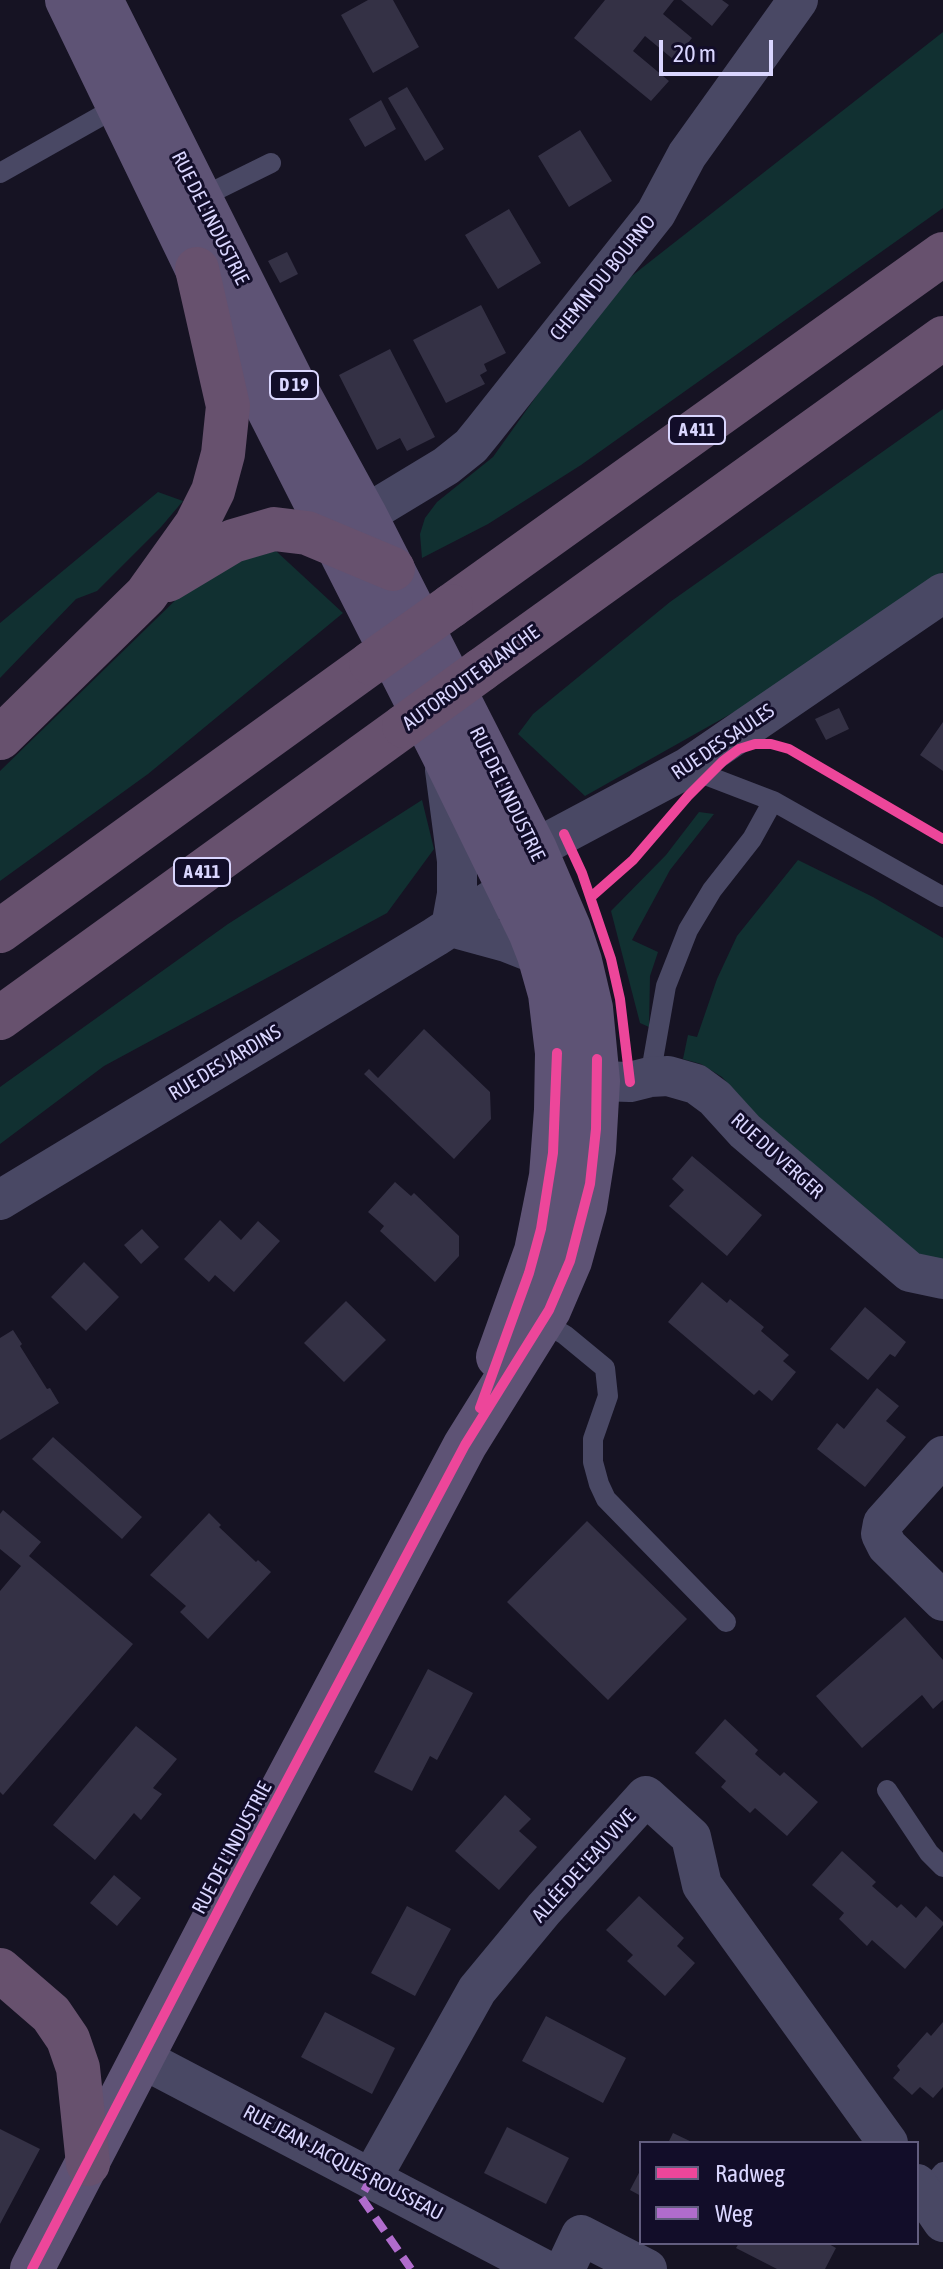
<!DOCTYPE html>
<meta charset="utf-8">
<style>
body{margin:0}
#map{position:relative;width:943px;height:2269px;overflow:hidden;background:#161323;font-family:"Asap Condensed",sans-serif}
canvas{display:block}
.legend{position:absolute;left:639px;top:2141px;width:280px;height:104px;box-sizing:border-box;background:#120d29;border:2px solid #625d7f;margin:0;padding:10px 14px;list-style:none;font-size:24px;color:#dad6ff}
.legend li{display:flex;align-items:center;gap:16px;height:40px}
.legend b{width:40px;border:2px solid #625d7f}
.scale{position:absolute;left:659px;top:40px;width:114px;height:36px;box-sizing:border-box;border:4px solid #dad6ff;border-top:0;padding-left:10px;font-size:24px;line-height:28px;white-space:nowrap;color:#dad6ff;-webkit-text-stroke:6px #120d29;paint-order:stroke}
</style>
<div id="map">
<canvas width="943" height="2269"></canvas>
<ul class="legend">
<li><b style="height:10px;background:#ed469a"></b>Radweg</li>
<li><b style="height:10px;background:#b06ccc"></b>Weg</li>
</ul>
<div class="scale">20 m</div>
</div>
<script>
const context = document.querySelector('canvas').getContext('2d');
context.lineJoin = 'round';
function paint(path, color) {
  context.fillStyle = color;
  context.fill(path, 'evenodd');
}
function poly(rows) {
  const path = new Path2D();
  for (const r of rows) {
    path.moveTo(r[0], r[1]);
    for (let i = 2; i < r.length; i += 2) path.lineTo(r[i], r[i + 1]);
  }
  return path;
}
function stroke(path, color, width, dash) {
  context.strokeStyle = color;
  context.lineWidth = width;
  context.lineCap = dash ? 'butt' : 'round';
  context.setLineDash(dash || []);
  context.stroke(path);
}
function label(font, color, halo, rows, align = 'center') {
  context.font = font + ' "Asap Condensed",sans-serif';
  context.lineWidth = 6;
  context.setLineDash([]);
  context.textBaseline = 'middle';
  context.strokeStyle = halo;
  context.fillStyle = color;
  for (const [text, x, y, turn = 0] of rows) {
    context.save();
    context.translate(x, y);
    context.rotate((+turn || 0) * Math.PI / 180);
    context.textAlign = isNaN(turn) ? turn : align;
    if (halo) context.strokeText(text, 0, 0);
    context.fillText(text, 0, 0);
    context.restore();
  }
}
const green = poly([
 [943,32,943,208,581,465,488,524,422,558,420,534,425,518,437,502,493,457,610,293],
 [943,409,943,572,759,698,585,796,518,734,533,714,670,602],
 [158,492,183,501,161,527,97,591,76,599,0,678,0,623],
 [276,551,343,613,148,774,0,881,0,771,191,585,247,556],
 [422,800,434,849,387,913,104,1066,0,1144,0,1087,228,924],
 [699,812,714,814,670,870,632,940,658,952,650,976,649,1027,640,1023,611,911,666,855],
 [798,860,873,897,943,938,943,1264,918,1255,784,1145,722,1077,701,1064,683,1059,688,1035,697,1037,717,979,737,936]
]);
const building = poly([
 [368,0,393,0,419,47,373,73,341,15],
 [605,0,674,0,663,14,692,38,674,60,645,36,633,51,669,81,651,101,574,38],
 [681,0,722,0,729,5,712,26],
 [407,87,444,149,425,161,388,98],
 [381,100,396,129,365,147,349,119],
 [580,130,612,181,569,207,538,156],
 [509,209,541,263,498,289,465,235],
 [287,252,298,274,280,283,268,261],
 [481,305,506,353,484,364,487,371,480,375,485,384,446,403,413,340],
 [390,349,435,437,407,451,400,438,377,450,339,375],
 [839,708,849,729,826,740,815,719],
 [943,722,943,771,920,755],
 [424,1029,490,1092,491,1119,454,1159,364,1074,369,1069,378,1078],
 [692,1156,762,1215,727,1256,669,1206,684,1190,672,1179],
 [395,1182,411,1196,414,1193,459,1236,459,1256,435,1282,380,1231,384,1226,368,1212],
 [220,1220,241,1240,258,1221,280,1241,234,1292,215,1275,209,1282,184,1259],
 [142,1229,159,1247,141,1264,124,1245],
 [84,1262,119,1297,86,1331,51,1297],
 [702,1282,727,1303,730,1299,764,1327,761,1331,789,1355,783,1361,796,1372,772,1401,759,1390,754,1395,668,1322],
 [346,1301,386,1340,344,1382,304,1343],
 [865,1307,906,1342,895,1357,890,1354,868,1380,830,1349],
 [13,1330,22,1344,20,1346,47,1389,50,1388,59,1403,0,1440,0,1338],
 [877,1388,899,1406,886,1421,906,1437,865,1487,817,1449,837,1423,844,1429],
 [53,1437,142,1517,122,1539,32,1459],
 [3,1510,41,1542,29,1556,133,1644,3,1795,0,1792,0,1591,21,1566,0,1549,0,1514],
 [209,1513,221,1525,219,1527,256,1562,258,1560,271,1572,208,1639,180,1612,186,1606,150,1575],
 [587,1521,687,1619,608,1700,507,1602],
 [905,1617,943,1660,943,1700,933,1709,922,1695,862,1748,816,1696],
 [428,1669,473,1693,437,1760,430,1756,412,1791,374,1772],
 [725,1719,758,1750,755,1754,780,1776,784,1772,818,1802,787,1836,755,1808,750,1813,721,1787,726,1781,695,1753],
 [136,1726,177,1759,153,1788,162,1794,141,1820,134,1813,95,1860,53,1825],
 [505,1795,531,1819,519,1831,537,1847,499,1890,455,1851],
 [842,1851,876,1882,872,1886,897,1908,901,1904,916,1918,926,1906,943,1922,943,1925,905,1969,872,1940,867,1946,839,1919,844,1913,812,1885],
 [114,1875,141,1898,117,1926,90,1903],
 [639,1896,684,1938,677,1946,695,1963,665,1996,627,1961,633,1955,606,1930],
 [407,1906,451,1929,415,1996,371,1973],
 [325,2012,395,2048,372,2094,301,2057],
 [546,2016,626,2058,603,2103,522,2061],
 [943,2022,943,2087,933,2098,920,2087,912,2095,893,2078,900,2070,897,2066,927,2032,931,2036],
 [507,2127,569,2158,546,2204,484,2173],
 [0,2129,40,2149,0,2224],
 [673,2133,694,2143,668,2143],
 [641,2169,641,2196,630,2190],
 [739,2243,827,2243,836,2248,825,2269,777,2269,736,2248]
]);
const service = poly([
 [0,173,117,107],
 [200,198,271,163],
 [687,768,773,801,943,897],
 [650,1077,666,986,688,930,712,890,752,839,773,801],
 [538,1319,565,1335,605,1368,608,1396,593,1439,593,1462,599,1484,606,1499,726,1622],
 [887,1790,929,1853,943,1867],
 [924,2194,943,2172]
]);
const minor = poly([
 [365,515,446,466,471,446,484,430,656,213,687,155,798,0],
 [445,770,457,861,457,894,451,927,506,942,539,955],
 [517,878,535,849,687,768,943,593],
 [571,1062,598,1081,630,1082,650,1077,668,1076,696,1084,715,1098,745,1131,910,1272,943,1279],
 [0,1200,435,937,535,872],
 [943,1456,883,1523,881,1534,887,1546,943,1601],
 [143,2059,543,2269],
 [372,2177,477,1990,544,1909,646,1796,691,1837,702,1885,888,2143],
 [917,2184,943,2222],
 [565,2269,581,2235,647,2269]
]);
const primary = poly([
 [67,0,197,269,443,754,530,932,539,955,550,994,557,1053,556,1110,551,1176,536,1251,498,1357],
 [32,2269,232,1884,465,1445,549,1310,570,1261,585,1207,594,1150,598,1081,591,1008,580,961,569,928,535,849,365,515,295,387,101,0]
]);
const motorway = poly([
 [168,580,233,541,274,529,307,533,393,569],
 [451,606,943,254],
 [481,670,943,338],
 [0,738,146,595,196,525,213,491,223,454,228,406,197,269],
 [0,931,371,663],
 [0,1018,404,726],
 [0,1970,51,2014,68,2039,78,2068,88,2164]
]);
const motorwayBridge = poly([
 [371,663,451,606],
 [404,726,481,670]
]);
const quiet = poly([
 [372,2177,361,2197,411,2269]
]);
const cycleway = poly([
 [564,834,582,873,611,959,620,999,630,1082],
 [591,897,633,860,688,796,723,761,739,749,755,744,771,744,789,749,943,839],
 [480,1408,529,1273,541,1229,553,1153,557,1053],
 [32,2269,232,1884,465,1445,549,1310,570,1261,590,1184,596,1129,597,1059]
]);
const shields = [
 [294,385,48],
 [697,430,56],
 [202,872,56]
];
const shieldNames = [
 ["D 19",294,385],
 ["A 411",697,430],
 ["A 411",202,872]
];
const streetNames = [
 ["RUE DE L'INDUSTRIE",210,218,63],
 ["CHEMIN DU BOURNO",603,278,-51],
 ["AUTOROUTE BLANCHE",471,678,-36],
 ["RUE DES SAULES",723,742,-34],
 ["RUE DE L'INDUSTRIE",507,794,64],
 ["RUE DES JARDINS",225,1063,-31],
 ["RUE DU VERGER",777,1156,42],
 ["RUE DE L'INDUSTRIE",232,1848,-62],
 ["ALLÉE DE L'EAU VIVE",584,1866,-48],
 ["RUE JEAN-JACQUES ROUSSEAU",343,2163,28]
];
paint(green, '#113031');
paint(building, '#343145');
stroke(service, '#494864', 20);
stroke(minor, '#494864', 40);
stroke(primary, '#5e5375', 44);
stroke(motorway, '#67516e', 44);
stroke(motorwayBridge, '#67516e', 44);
stroke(quiet, '#b06ccc', 8, [16, 8]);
stroke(cycleway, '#ed469a', 10);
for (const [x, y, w] of shields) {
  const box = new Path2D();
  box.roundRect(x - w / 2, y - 14, w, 28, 6);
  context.fillStyle = '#120d29';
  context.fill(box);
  stroke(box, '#dad6ff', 2);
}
label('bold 18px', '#dad6ff', null, shieldNames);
label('20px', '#dad6ff', '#120d29', streetNames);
</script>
